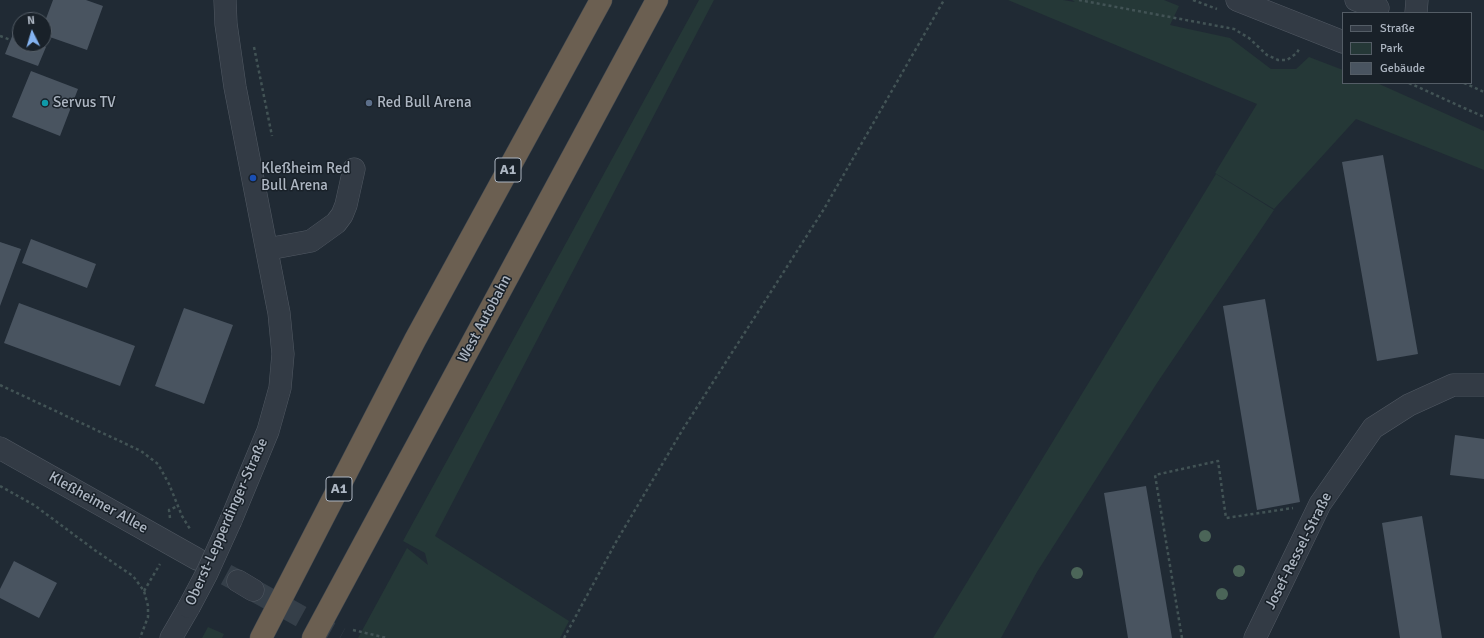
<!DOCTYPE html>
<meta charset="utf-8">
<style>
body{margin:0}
#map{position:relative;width:1484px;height:638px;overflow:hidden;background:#202a34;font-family:Signika,sans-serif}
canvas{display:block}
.legend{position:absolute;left:1342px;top:12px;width:130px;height:72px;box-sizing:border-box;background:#192129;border:1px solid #545d66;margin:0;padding:5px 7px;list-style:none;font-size:12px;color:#adb6c2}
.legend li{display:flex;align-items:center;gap:8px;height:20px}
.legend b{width:20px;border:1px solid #545d66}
.north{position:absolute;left:12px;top:12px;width:40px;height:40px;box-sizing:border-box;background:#192129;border:1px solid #545d66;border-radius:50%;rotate:355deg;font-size:11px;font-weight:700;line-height:16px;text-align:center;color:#adb6c2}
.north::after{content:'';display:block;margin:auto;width:14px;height:18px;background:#84b3f0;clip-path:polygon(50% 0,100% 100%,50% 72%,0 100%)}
</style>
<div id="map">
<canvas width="1484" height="638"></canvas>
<ul class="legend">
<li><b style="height:5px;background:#333b45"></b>Straße</li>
<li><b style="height:11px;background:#253837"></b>Park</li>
<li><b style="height:11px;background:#495460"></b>Gebäude</li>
</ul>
<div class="north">N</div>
</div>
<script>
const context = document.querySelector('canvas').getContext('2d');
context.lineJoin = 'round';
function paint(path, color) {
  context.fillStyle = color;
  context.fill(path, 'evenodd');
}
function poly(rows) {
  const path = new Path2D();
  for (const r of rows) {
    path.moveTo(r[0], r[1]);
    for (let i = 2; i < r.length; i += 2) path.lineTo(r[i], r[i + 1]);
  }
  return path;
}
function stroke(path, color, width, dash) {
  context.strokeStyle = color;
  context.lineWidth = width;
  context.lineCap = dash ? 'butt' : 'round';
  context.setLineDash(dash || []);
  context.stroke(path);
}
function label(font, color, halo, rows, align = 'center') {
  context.font = font + ' Signika,sans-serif';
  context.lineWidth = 3;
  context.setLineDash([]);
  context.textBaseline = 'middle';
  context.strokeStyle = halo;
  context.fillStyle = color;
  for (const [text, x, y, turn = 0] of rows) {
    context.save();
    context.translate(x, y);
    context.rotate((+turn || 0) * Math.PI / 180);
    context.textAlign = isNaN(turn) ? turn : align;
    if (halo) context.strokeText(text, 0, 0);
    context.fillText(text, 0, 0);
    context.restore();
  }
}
const green = poly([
 [699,0,714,0,435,536,569,621,560,638,358,638,407,548,428,565,425,553,403,541],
 [1008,0,1063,0,1075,2,1072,0,1164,0,1179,6,1170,25,1230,38,1271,69,1296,69,1309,57,1343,70,1343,83,1377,83,1484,131,1484,170,1356,119,1274,209,1215,173,1257,104],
 [1216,174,1274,210,1157,383,1037,572,1001,638,933,638],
 [208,627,224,634,222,638,202,638]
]);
const building = poly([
 [53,0,86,0,103,6,87,50,44,35,44,24],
 [13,34,20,37,20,44,39,44,46,47,38,66,5,54],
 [31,71,78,89,60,136,12,117],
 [1383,155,1418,354,1377,361,1342,162],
 [31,239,96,264,87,288,22,263],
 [0,242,21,249,0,306],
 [1265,299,1300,502,1257,510,1223,306],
 [19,303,135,346,120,386,4,343],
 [184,308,233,325,204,404,155,386],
 [1455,435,1484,439,1484,479,1450,475],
 [1146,486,1163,585,1172,638,1128,638,1104,493],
 [1422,516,1442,638,1400,638,1382,523],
 [14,561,57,583,39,618,0,598,0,589]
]);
const minorTunnel = poly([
 [197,559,238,581],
 [253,590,340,638]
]);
const path = poly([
 [1079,0,1234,29,1249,38,1267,55,1278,60,1287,60,1297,53,1300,47],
 [1193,0,1217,9],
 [0,36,11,40],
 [254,47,272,136],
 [1409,83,1484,117],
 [1464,83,1484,92],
 [0,385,141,451,158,464,169,484,182,516,190,529],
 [0,486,34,505,96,551,133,576,144,591,148,606,148,617,140,638],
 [170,518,169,510,178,506],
 [144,591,160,564],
 [353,630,387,638],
 [564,638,616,542,683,429,824,209,944,0],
 [1182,638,1155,475,1218,461,1226,518,1293,508]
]);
const minor = poly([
 [225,0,226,24,235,87,279,313,283,354,280,388,268,431,231,520],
 [1237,0,1343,42],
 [1356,0,1378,8],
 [1416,13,1417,0],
 [268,249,311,241,336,223,342,215,346,205,354,169],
 [0,448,197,559],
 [238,581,253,590],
 [171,638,189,607],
 [1255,638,1320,504,1373,428,1409,405,1453,385,1484,385]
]);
const highway = poly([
 [261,638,415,340,601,0],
 [313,638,657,0]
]);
const minorBridge = poly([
 [189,607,207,573,231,520]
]);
const trees = [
 [1205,536],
 [1239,571],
 [1077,573],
 [1222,594]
];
const markers = [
 [45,103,4,"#0f9aa8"],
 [369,103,4,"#5c6f8a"],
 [253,178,4,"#1a4fb4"]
];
const shields = [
 [508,170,26],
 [339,489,26]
];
const shieldNames = [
 ["A1",508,170],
 ["A1",339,489]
];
const poiNames = [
 ["Servus TV",53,103],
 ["Red Bull Arena",377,103],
 ["Kleßheim Red",261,169],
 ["Bull Arena",261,186]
];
const streetNames = [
 ["West Autobahn",485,319,-62],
 ["Kleßheimer Allee",98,503,29],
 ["Oberst-Lepperdinger-Straße",227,522,-66],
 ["Josef-Ressel-Straße",1299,551,-63]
];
paint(green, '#253837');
paint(building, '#495460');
stroke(minorTunnel, '#353f49', 22, [22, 11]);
stroke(minor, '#515963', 23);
stroke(highway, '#3e464f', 23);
stroke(path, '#425355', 2.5, [3, 3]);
stroke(minor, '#333b45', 22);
stroke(highway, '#6b5f51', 22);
stroke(minorBridge, '#515963', 23, []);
stroke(minorBridge, '#333b45', 22);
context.fillStyle = '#4b6558';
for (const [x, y] of trees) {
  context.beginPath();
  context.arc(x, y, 6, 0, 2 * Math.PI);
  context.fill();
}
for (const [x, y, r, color] of markers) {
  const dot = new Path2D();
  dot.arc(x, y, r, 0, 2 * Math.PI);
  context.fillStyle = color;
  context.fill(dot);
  stroke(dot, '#192129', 1.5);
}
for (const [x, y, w] of shields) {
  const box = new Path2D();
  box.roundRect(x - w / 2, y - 12, w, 24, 3);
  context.fillStyle = '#192129';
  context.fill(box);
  stroke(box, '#adb6c2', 1);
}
label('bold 14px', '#adb6c2', null, shieldNames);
label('15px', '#adb6c2', '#192129', poiNames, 'left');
label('15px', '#adb6c2', '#192129', streetNames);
</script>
